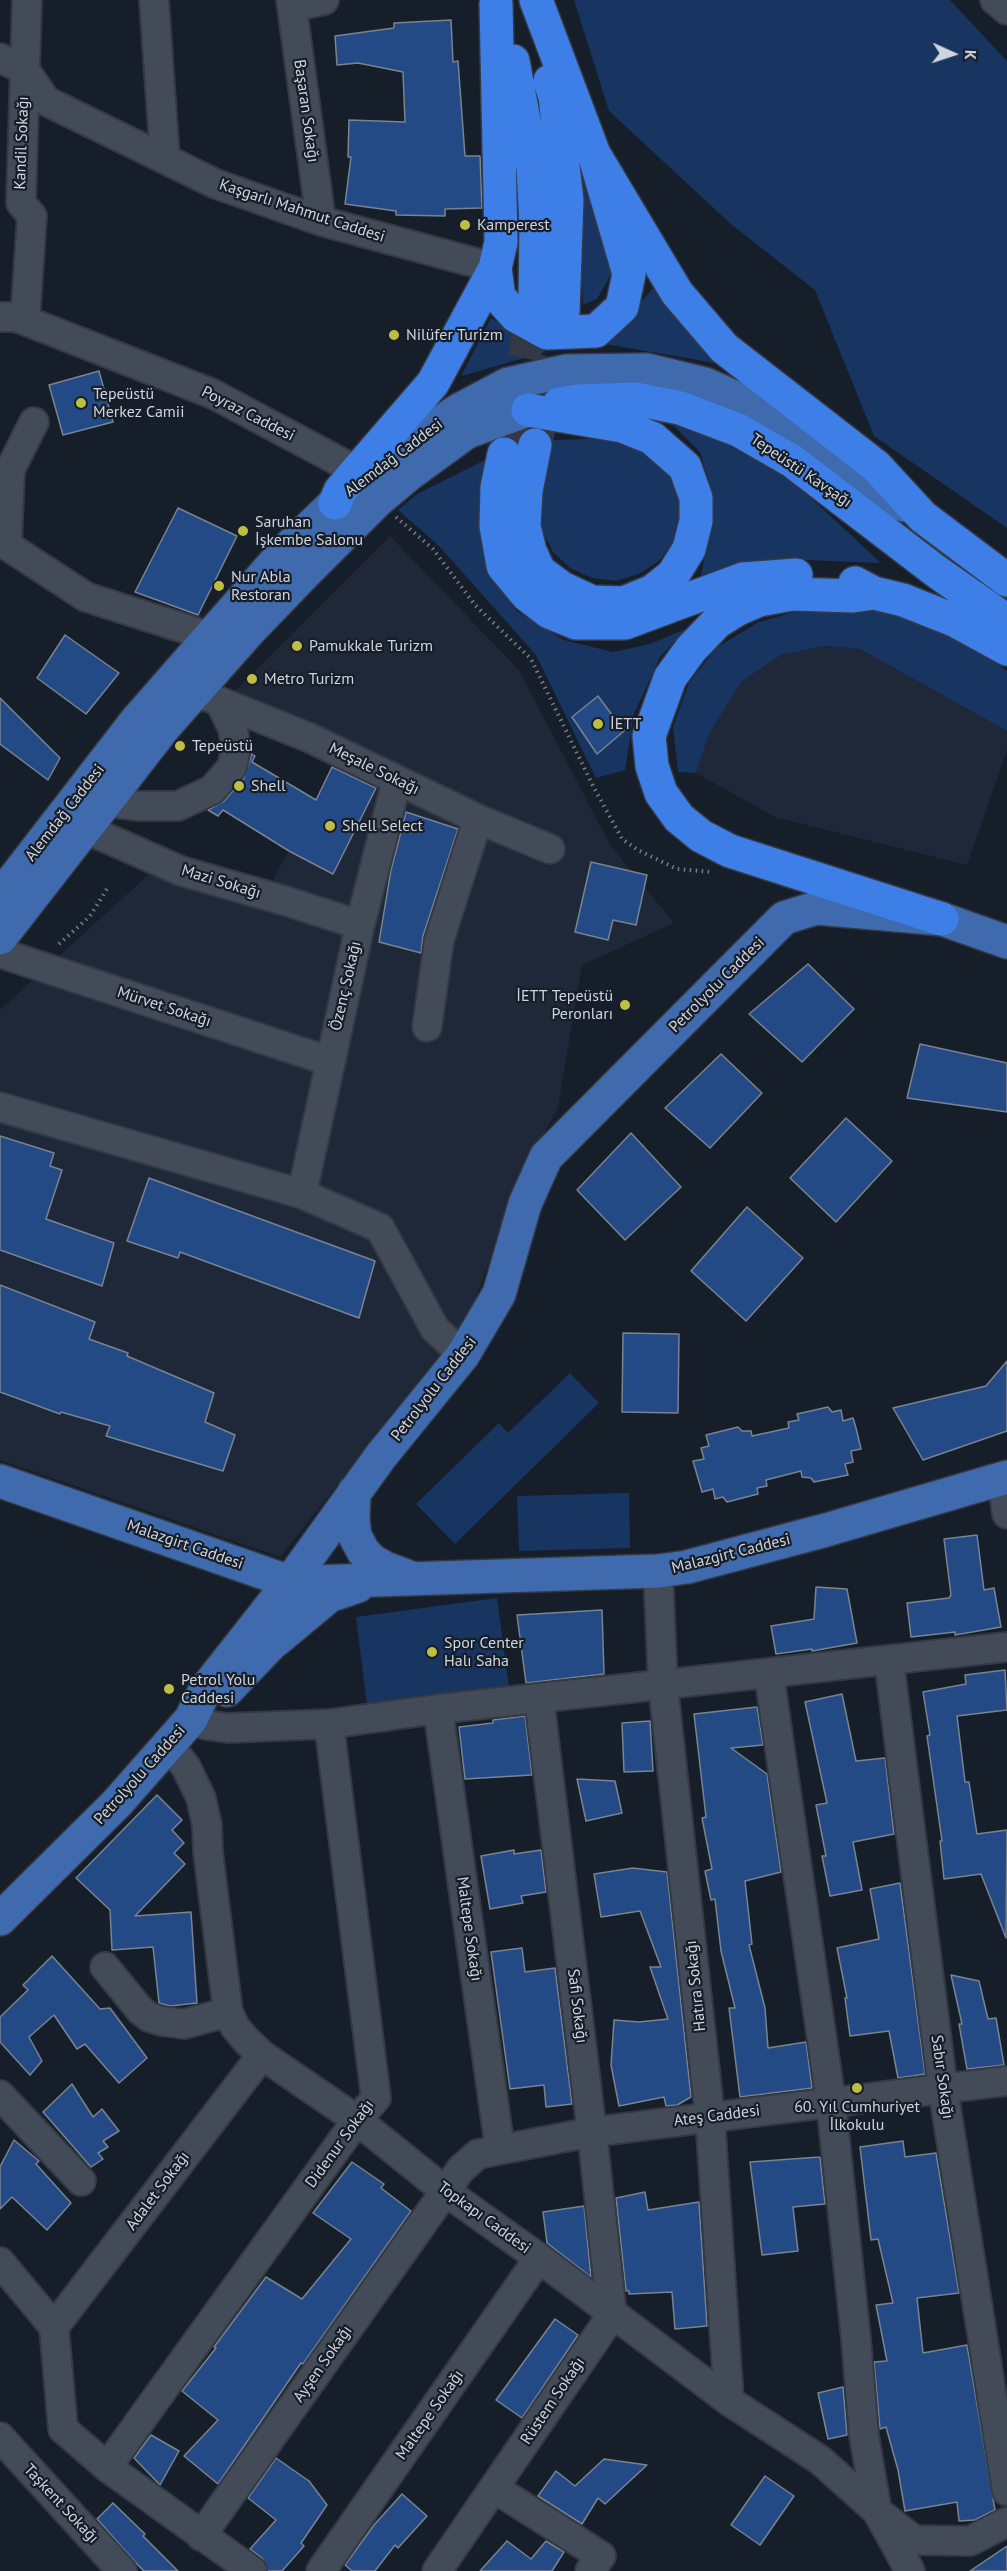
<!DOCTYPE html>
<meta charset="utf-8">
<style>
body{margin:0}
#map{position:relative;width:1007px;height:2571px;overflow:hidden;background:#161e2a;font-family:"PT Sans",sans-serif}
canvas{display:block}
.north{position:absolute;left:923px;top:24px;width:60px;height:60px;-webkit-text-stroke:4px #161e2a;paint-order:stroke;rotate:93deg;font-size:16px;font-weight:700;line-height:24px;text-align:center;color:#d0d5dd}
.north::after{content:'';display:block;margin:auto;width:21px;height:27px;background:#d0d5dd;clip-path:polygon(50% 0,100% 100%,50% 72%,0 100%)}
</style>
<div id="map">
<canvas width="1007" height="2571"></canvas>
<div class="north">K</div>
</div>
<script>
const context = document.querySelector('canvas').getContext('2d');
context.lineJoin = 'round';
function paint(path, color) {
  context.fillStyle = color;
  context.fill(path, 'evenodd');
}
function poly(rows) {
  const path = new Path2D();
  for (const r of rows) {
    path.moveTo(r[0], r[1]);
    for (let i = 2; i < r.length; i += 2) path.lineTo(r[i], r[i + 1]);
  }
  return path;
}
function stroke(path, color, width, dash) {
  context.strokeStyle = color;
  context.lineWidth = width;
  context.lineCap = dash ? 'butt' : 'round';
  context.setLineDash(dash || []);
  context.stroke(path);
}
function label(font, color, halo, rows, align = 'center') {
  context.font = font + ' "PT Sans",sans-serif';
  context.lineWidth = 4.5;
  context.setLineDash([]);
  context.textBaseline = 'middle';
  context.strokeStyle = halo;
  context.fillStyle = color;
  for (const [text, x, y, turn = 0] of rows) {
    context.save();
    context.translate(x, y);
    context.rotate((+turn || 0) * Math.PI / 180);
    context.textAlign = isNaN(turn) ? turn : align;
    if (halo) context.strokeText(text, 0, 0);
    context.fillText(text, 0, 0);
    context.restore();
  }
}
const built = poly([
 [390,536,519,670,610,845,674,923,582,965,558,1107,520,1181,465,1326,280,1557,0,1460,0,1010,148,875,266,893,341,753,235,691],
 [823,646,860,649,1007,731,1007,750,967,865,775,817,696,773,709,734,741,682,781,655]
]);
const green = poly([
 [574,0,950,0,1007,61,1007,528,874,436,815,290,732,225,609,111],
 [575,111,614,269,597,299,583,305],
 [653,288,715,363,606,344],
 [491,318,546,352,461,376],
 [672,424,731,439,785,474,881,563,780,559,701,575,709,536,710,484,700,452],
 [616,438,639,444,672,474,680,496,680,519,673,542,659,561,639,574,616,581,592,578,570,568,553,552,542,530,539,506,553,440],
 [491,457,491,573,516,611,564,640,613,652,650,644,686,629,660,657,634,714,625,770,596,778,536,655,439,546,398,510,417,494],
 [826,603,904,615,976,649,1007,671,1007,731,860,649,824,646,781,655,741,682,709,734,696,773,678,772,673,727,689,683,716,648,759,622],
 [570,1373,599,1403,455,1544,416,1504,499,1423,508,1433],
 [629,1493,630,1548,519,1551,517,1496],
 [497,1598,509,1687,367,1705,356,1617]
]);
const building = poly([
 [451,20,453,62,458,61,465,156,480,156,482,208,445,209,445,216,396,215,396,211,345,204,351,157,348,157,349,120,405,122,403,72,358,63,337,65,335,36,394,28,394,23,451,20],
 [99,371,113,422,63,435,49,385,99,371],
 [178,508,237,536,198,615,135,592,178,508],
 [65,635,119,673,86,714,37,678,65,635],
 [598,696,624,731,597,754,572,717,598,696],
 [0,698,60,758,48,780,0,744,0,698],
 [252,754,255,756,252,762,316,800,332,767,376,788,333,874,289,851,223,810,218,816,208,810,224,801,244,778,252,754],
 [406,812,458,829,423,936,421,953,379,942,391,870,406,812],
 [591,862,647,875,636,925,613,920,608,940,575,932,591,862],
 [808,964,854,1009,802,1062,749,1014,808,964],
 [920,1044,1007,1063,1007,1112,907,1098,920,1044],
 [721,1054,762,1093,710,1148,665,1108,721,1054],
 [846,1118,892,1161,836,1222,790,1178,846,1118],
 [631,1133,681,1187,625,1240,577,1190,631,1133],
 [0,1136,54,1153,50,1166,62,1170,46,1219,114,1243,102,1286,0,1250,0,1136],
 [149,1178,375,1261,359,1318,180,1252,178,1258,127,1241,149,1178],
 [747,1207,803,1258,746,1321,691,1271,747,1207],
 [0,1285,95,1322,89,1339,128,1353,127,1356,214,1393,205,1422,235,1435,223,1471,106,1436,110,1426,61,1412,60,1414,0,1392,0,1285],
 [623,1333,679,1334,678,1413,622,1412,623,1333],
 [1007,1361,1007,1431,923,1460,893,1408,986,1386,1007,1361],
 [828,1407,832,1412,841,1410,843,1421,853,1418,856,1428,861,1449,851,1451,853,1462,845,1464,848,1475,814,1482,811,1478,802,1477,801,1471,766,1480,767,1486,757,1488,758,1494,727,1502,723,1497,715,1499,713,1489,702,1492,693,1461,704,1459,701,1448,709,1446,706,1435,738,1427,742,1431,751,1431,752,1436,789,1428,788,1422,799,1420,797,1414,828,1407],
 [977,1535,984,1590,994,1588,1001,1627,955,1635,955,1632,911,1637,907,1603,949,1598,951,1595,944,1539,977,1535],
 [816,1587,847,1589,857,1643,812,1651,812,1649,776,1654,771,1626,814,1619,816,1587],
 [602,1610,604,1674,526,1683,517,1615,602,1610],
 [1005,1670,1007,1710,957,1716,965,1782,969,1782,977,1834,1007,1830,1006,1938,981,1874,944,1879,940,1841,942,1841,927,1736,930,1735,923,1692,966,1684,965,1675,1005,1670],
 [842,1694,856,1761,885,1758,894,1834,853,1842,862,1890,830,1896,822,1856,826,1856,816,1805,827,1803,805,1702,842,1694],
 [757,1707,763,1745,731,1748,767,1774,781,1872,745,1881,752,1944,749,1945,765,2008,768,2048,806,2042,812,2088,740,2097,729,2008,735,2008,721,1951,715,1899,711,1900,705,1871,712,1869,702,1818,706,1817,694,1714,757,1707],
 [525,1716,532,1775,465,1779,459,1727,493,1723,493,1720,525,1716],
 [650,1721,653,1771,624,1772,622,1723,650,1721],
 [577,1779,615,1781,622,1813,586,1821,577,1779],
 [157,1795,182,1820,172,1830,184,1843,174,1853,185,1864,135,1916,191,1912,197,2003,170,2006,159,2003,153,1947,112,1950,110,1910,76,1878,157,1795],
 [514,1850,514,1854,541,1850,546,1892,521,1896,523,1903,490,1909,481,1856,514,1850],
 [633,1868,667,1872,691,2097,677,2105,666,2106,664,2097,619,2106,611,2065,614,2020,639,2022,668,2019,650,1967,661,1967,640,1911,601,1917,594,1874,633,1868],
 [900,1883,925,2074,898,2078,889,2031,850,2036,845,1998,847,1998,837,1948,879,1939,870,1889,900,1883],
 [522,1948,525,1972,555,1968,572,2104,546,2107,544,2085,510,2089,491,1952,522,1948],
 [52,1956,100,2009,110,2008,147,2058,119,2083,85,2044,77,2049,54,2015,29,2037,42,2061,30,2075,0,2042,0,2017,28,1990,23,1985,52,1956],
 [951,1975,979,1981,988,2019,996,2018,1004,2065,967,2069,959,2024,962,2024,951,1975],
 [72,2084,93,2117,102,2109,119,2131,103,2141,108,2147,98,2153,103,2159,91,2167,43,2112,72,2084],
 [14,2140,39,2161,36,2164,71,2203,47,2230,12,2197,0,2209,0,2167,14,2140],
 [903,2141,905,2157,936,2153,959,2293,917,2298,923,2353,967,2345,995,2510,975,2520,959,2521,957,2502,905,2511,898,2470,886,2427,880,2429,874,2362,887,2361,876,2305,893,2303,878,2239,871,2240,860,2147,903,2141],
 [820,2157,825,2204,793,2207,798,2251,762,2255,750,2162,820,2157],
 [352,2162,384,2184,381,2188,411,2211,303,2364,301,2363,218,2484,184,2456,218,2420,182,2391,216,2348,214,2347,266,2277,302,2299,351,2239,313,2213,352,2162],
 [645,2192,648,2210,699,2202,707,2326,675,2329,672,2292,629,2294,629,2291,626,2291,616,2198,645,2192],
 [584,2206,591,2277,547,2243,543,2212,584,2206],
 [555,2319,578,2335,522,2418,496,2400,555,2319],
 [843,2387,847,2435,828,2439,818,2393,843,2387],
 [151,2435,179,2451,160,2485,134,2458,151,2435],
 [276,2458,309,2481,327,2505,301,2543,304,2546,282,2571,268,2571,262,2558,250,2549,276,2520,248,2498,276,2458],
 [604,2459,647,2465,605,2504,598,2498,582,2524,538,2496,556,2471,575,2486,604,2459],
 [765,2476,794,2496,760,2545,731,2525,765,2476],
 [402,2494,427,2516,398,2548,395,2545,375,2571,352,2571,345,2565,374,2525,402,2494],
 [113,2503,145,2534,143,2536,178,2571,144,2571,137,2564,97,2519,113,2503],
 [507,2541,531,2559,546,2541,564,2552,552,2571,480,2571,507,2541],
 [1007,2546,1007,2571,970,2571,1007,2546]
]);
const highwayTunnel = poly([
 [537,438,563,312],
 [504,454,535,303]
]);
const path = poly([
 [396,517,433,549,475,605,531,659,593,786,622,839,638,850,677,869,712,872],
 [59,944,90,916,107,889]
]);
const minor = poly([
 [154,0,165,159],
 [291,0,321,221],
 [995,0,1007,10],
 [292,7,324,0],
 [0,58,25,70,46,101,216,184,321,221,495,268],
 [0,317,16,317,213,394,357,471],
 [25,320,32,216,21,203,27,0],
 [0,541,86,597,208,636],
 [7,544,10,470,34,422],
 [196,692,310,738,478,819,550,849],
 [107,802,140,806,178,806,212,790,232,767,236,748,233,729,221,704],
 [86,829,181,871,289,902,360,925],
 [0,953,329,1061],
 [427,1027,439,941,478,819],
 [0,1107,302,1194,360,925,397,780],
 [302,1194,380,1228,435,1329,463,1355],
 [1002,1479,1007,1514],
 [658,1571,663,1685,710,2117,729,2401],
 [889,1661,943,2089,1007,2491],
 [769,1674,831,2102,856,2339,864,2436,877,2511,914,2540,970,2541,1007,2522],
 [539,1698,592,2132,612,2315],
 [438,1709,500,2149],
 [191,1719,206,1725,228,1728,329,1724,438,1709,1007,1647],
 [169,1745,186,1767,201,1798,207,1825,208,1852,228,2012,235,2027,246,2040,262,2055,357,2120,445,2191,539,2258,729,2401,820,2460,877,2511,910,2571],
 [105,1967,140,2010,149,2017,161,2021,184,2024,228,2012],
 [0,2095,81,2181],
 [0,2262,54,2327],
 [0,2437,122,2571],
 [107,2467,357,2120,376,2098,329,1724],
 [494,2488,601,2556,590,2571],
 [201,2536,461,2169,478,2154,592,2132,1007,2081],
 [252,2571,107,2467,63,2429,54,2327,262,2055],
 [321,2571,539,2258],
 [437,2571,612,2315]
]);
const major = poly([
 [0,897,136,721,284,552,335,503,395,452,459,410,508,384,566,371,647,370,705,384,755,406,800,433,903,505],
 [0,938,165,726,250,630,307,571,377,501,408,475,467,432,528,410],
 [0,1481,290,1582,312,1582,658,1571,687,1567,826,1530,1007,1477],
 [354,1492,353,1520,355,1536,363,1551,371,1560,385,1568,409,1577],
 [275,1641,329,1596,358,1586],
 [227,1690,271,1644,284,1621,290,1598],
 [0,1919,117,1803,191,1719,205,1690,290,1582,381,1456,463,1355,499,1294,525,1204,546,1157,784,918,816,908,942,919,1007,942]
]);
const highway = poly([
 [513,61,533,168,536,226,535,303],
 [550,81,555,97,567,200,563,312],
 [594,154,677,293,724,348,876,466,923,517,1007,580],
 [495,268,499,297,516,316,547,333,596,331,622,307,629,274,594,154,536,0],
 [559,404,577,401,635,399,680,408,738,430,792,461,937,572,1007,621],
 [528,410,622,426,652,438,685,467,696,498,696,521,689,549,673,575,653,591,624,603,592,602,562,588,539,571,530,551,524,526,526,491,535,445],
 [504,454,497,487,496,526,503,566,527,595,549,612,576,623,625,623,743,579,796,575],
 [335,503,340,491,357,471,433,383,495,268,501,242,496,4],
 [855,583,874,593,903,600,956,621,1007,649],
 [874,593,853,596,792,594,759,600,738,609,717,622,691,649,670,678,649,736,652,766,661,793,679,818,701,836,730,851,942,919]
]);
const markers = [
 [465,225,6,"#bebf42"],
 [394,335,6,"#bebf42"],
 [81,403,6,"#bebf42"],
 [243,531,6,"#bebf42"],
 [219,586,6,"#bebf42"],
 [297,646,6,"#bebf42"],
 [252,679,6,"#bebf42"],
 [598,724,6,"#bebf42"],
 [180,746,6,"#bebf42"],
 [239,786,6,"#bebf42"],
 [330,826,6,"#bebf42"],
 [625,1005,6,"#bebf42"],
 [432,1652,6,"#bebf42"],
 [169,1689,6,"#bebf42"],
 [857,2088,6,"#bebf42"]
];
const streetNames = [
 ["Başaran Sokağı",306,111,82],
 ["Kandil Sokağı",22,143,-88],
 ["Kaşgarlı Mahmut Caddesi",302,211,18],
 ["Poyraz Caddesi",248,414,27],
 ["Alemdağ Caddesi",394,458,-37],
 ["Tepeüstü Kavşağı",801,471,34],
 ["Meşale Sokağı",374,769,26],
 ["Alemdağ Caddesi",65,813,-52],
 ["Mazi Sokağı",221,882,17],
 ["Petrolyolu Caddesi",717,985,-45],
 ["Özenç Sokağı",346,986,-77],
 ["Mürvet Sokağı",164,1007,18],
 ["Petrolyolu Caddesi",434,1389,-52],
 ["Malazgirt Caddesi",185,1545,19],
 ["Malazgirt Caddesi",731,1554,-14],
 ["Petrolyolu Caddesi",140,1775,-48],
 ["Maltepe Sokağı",469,1929,82],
 ["Hatıra Sokağı",696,1986,-96],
 ["Safi Sokağı",577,2006,83],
 ["Sabır Sokağı",942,2077,82],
 ["Ateş Caddesi",717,2116,-7],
 ["Didenur Sokağı",340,2144,-54],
 ["Adalet Sokağı",158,2191,-53],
 ["Topkapı Caddesi",484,2218,36],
 ["Ayşen Sokağı",323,2364,-55],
 ["Rüstem Sokağı",553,2401,-56],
 ["Maltepe Sokağı",430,2415,-55],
 ["Taşkent Sokağı",61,2504,47]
];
const poiNames = [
 ["Kamperest",477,225],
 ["Nilüfer Turizm",406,335],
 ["Tepeüstü",93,394],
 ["Merkez Camii",93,412],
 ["Saruhan",255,522],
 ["İşkembe Salonu",255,540],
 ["Nur Abla",231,577],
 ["Restoran",231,595],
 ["Pamukkale Turizm",309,646],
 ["Metro Turizm",264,679],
 ["İETT",610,724],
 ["Tepeüstü",192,746],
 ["Shell",251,786],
 ["Shell Select",342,826],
 ["İETT Tepeüstü",613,996,"right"],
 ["Peronları",613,1014,"right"],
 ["Spor Center",444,1643],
 ["Halı Saha",444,1661],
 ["Petrol Yolu",181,1680],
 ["Caddesi",181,1698],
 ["60. Yıl Cumhuriyet",857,2107,"center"],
 ["İlkokulu",857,2125,"center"]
];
paint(built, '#1e2838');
paint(green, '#183461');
paint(building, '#244a86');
stroke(building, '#798391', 1.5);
stroke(highwayTunnel, '#323945', 33, [33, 16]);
stroke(minor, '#343943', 32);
stroke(major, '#343943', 36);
stroke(highway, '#343943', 36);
stroke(path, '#777d87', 4, [1.5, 4.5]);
stroke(minor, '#434b59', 28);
stroke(major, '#406aae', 33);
stroke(highway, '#3e7fe7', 33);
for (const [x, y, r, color] of markers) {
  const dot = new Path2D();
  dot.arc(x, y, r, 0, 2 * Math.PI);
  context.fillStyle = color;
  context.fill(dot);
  stroke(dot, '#161e2a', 2);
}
label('16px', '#d0d5dd', '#161e2a', streetNames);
label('16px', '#d0d5dd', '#161e2a', poiNames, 'left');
</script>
